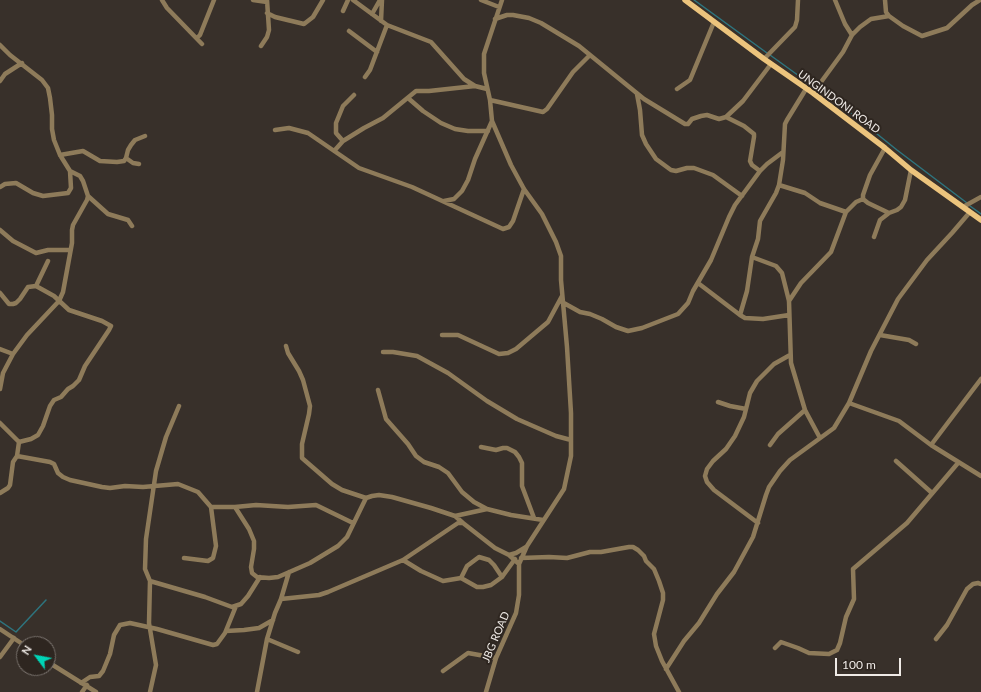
<!DOCTYPE html>
<style>
body{margin:0}
#map{position:relative;width:981px;height:692px;overflow:hidden;background:#38302a;font-family:Lato,sans-serif}
canvas{display:block}
.north{position:absolute;left:16px;top:636px;width:40px;height:40px;box-sizing:border-box;background:#2e2620;border:1px solid #7b746f;border-radius:50%;rotate:302deg;font-size:11px;font-weight:700;line-height:16px;text-align:center;color:#efeae6}
.north::after{content:'';display:block;margin:auto;width:14px;height:18px;background:#00d5b7;clip-path:polygon(50% 0,100% 100%,50% 72%,0 100%)}
.scale{position:absolute;left:835px;top:658px;width:66px;height:18px;box-sizing:border-box;border:2px solid #efeae6;border-top:0;padding-left:5px;font-size:12px;line-height:14px;white-space:nowrap;color:#efeae6;-webkit-text-stroke:3px #2e2620;paint-order:stroke}
</style>
<div id="map">
<canvas width="981" height="692"></canvas>
<div class="north">N</div>
<div class="scale">100 m</div>
</div>
<script>
const context = document.querySelector('canvas').getContext('2d');
context.lineJoin = 'round';
function poly(rows) {
  const path = new Path2D();
  for (const r of rows) {
    path.moveTo(r[0], r[1]);
    for (let i = 2; i < r.length; i += 2) path.lineTo(r[i], r[i + 1]);
  }
  return path;
}
function stroke(path, color, width, dash) {
  context.strokeStyle = color;
  context.lineWidth = width;
  context.lineCap = dash ? 'butt' : 'round';
  context.setLineDash(dash || []);
  context.stroke(path);
}
function label(font, color, halo, rows, align = 'center') {
  context.font = font + ' Lato,sans-serif';
  context.lineWidth = 4;
  context.setLineDash([]);
  context.textBaseline = 'middle';
  context.strokeStyle = halo;
  context.fillStyle = color;
  for (const [text, x, y, turn = 0] of rows) {
    context.save();
    context.translate(x, y);
    context.rotate((+turn || 0) * Math.PI / 180);
    context.textAlign = isNaN(turn) ? turn : align;
    if (halo) context.strokeText(text, 0, 0);
    context.fillText(text, 0, 0);
    context.restore();
  }
}
const stream = poly([
 [694,0,767,53],
 [770,55,856,117,897,150,967,203],
 [970,206,981,214],
 [0,621,16,632,46,600]
]);
const minor = poly([
 [162,0,167,8,202,44],
 [253,0,267,2],
 [353,0,387,25,431,42,464,79,475,86,487,89],
 [481,0,499,7],
 [835,0,845,24,852,35],
 [885,0,886,12,889,16,903,26,922,36,947,28,972,5,980,0],
 [343,11,348,0],
 [267,13,275,17,304,24,313,17,323,0],
 [372,14,380,0],
 [495,19,507,15,513,15,529,18,541,23,579,46,644,99,685,124,688,124,692,119,701,116,707,115,719,119,726,117,743,101,771,64],
 [381,21,382,0],
 [349,31,377,52],
 [197,38,200,35,214,0],
 [0,45,10,55,42,80,48,88,50,98,52,115,52,129,54,140,60,155,70,171,71,188,68,193,43,196,33,193,16,183,5,184,0,187],
 [261,46,267,37,269,30,267,0],
 [764,59,795,27,797,20,798,0],
 [365,77,370,70,387,25],
 [0,81,5,74,22,63],
 [677,89,690,80,714,22],
 [813,93,843,52,852,35,860,27,871,19,889,16],
 [637,94,640,110,642,135,646,144,656,159,671,170,676,171,687,168,694,168,713,175,742,196],
 [408,98,423,111,441,123,455,129,468,131,488,131],
 [490,100,543,112,547,109,573,72,590,55],
 [726,117,744,126,754,134,754,137,750,161,752,165,760,171],
 [275,130,289,128,308,133,359,168,412,187,503,229,509,227,513,221,524,189],
 [343,141,336,133,336,123,343,106,354,95],
 [885,148,870,175,863,195,863,199,868,203,889,213],
 [335,150,343,141,364,128,383,118,416,91,429,91,475,86],
 [60,155,83,151,100,161,117,162,124,161,126,158,128,150,131,145,135,140,145,136],
 [126,158,133,163,139,164],
 [779,185,805,193,820,203,846,212,856,202,863,199],
 [88,196,108,214,128,220,132,226],
 [444,201,454,199,462,191,468,180,475,159,492,121],
 [963,207,981,197],
 [0,230,13,241,36,253,48,250,70,250],
 [874,237,880,220,889,213,897,210,901,207,905,200,911,170],
 [752,257,776,266,782,273,789,301,791,363,805,410,820,438],
 [698,283,740,315,745,318,763,319,789,315],
 [36,286,48,261],
 [0,293,9,304,13,304,16,303,20,299,28,287,36,286,54,296,69,310,102,321,111,326,109,330,85,366,79,380,73,386,68,389,61,397,54,400,50,406,43,426,38,435,31,439,19,442,17,456],
 [789,301,801,283,831,252,846,212],
 [562,302,580,312,590,314,602,319,616,327,628,331,642,328,678,314,688,303,693,291,711,260,729,217,735,205,760,171,767,164,783,152],
 [740,315,747,291,752,257,758,239,760,221,776,193,779,185,783,160,785,124,787,120,806,89],
 [442,335,458,335,499,354,508,353,516,349,548,322,562,296],
 [880,335,909,340,916,344],
 [286,346,288,353,299,371,303,380,310,406,309,414,302,444,302,458,332,484,342,490,366,498],
 [0,349,13,354],
 [383,352,393,352,417,356,448,373,487,401,517,419,556,436,571,440],
 [0,389,3,373,13,354,27,335,59,301,63,292,72,243,72,230,73,225,87,200,88,196,83,181,80,176,70,171],
 [378,390,386,419,408,444,416,456,424,462,439,467,448,473,462,492,474,502,487,509,511,515,543,520],
 [718,402,730,406,746,409],
 [849,403,899,421,931,445,981,476],
 [0,423,19,442],
 [770,445,778,434,805,410],
 [931,445,981,379],
 [481,447,496,450,503,448,507,448,515,452,519,457,522,463,522,486,534,518],
 [896,461,932,493],
 [0,493,8,488,10,485,13,462,17,456,50,462,54,464,58,473,63,477,70,480,102,487,110,488,125,486,143,487,178,484,198,492,211,507,216,546,213,558,208,561,184,558],
 [211,507,235,507,256,505,288,507,316,505,353,523],
 [235,507,249,529,254,541,254,549,251,567,252,573,257,577,269,578,278,577,310,563,338,546,347,537,366,498,372,496,379,495,392,497,431,508,455,516,463,523],
 [455,516,487,509],
 [758,523,714,490,707,482,705,476,707,469,713,461,726,449,735,436,744,417,750,393,757,381,774,364,790,355],
 [509,555,516,553,526,547],
 [521,558,549,557,567,558,590,552,601,552,629,547,633,547,638,550,644,556,646,561,654,569,659,581,663,593,663,600,654,634,656,646,662,661,679,692],
 [403,560,421,571,443,581,461,578,477,587,483,587,491,585,502,577,515,559],
 [461,578,467,566,479,557,489,560,494,565,502,577],
 [150,581,205,597,232,607,241,604,248,596,260,577],
 [281,599,319,595,328,592,403,560,458,523,463,523,495,548,509,555,519,564],
 [0,629,24,645],
 [226,631,244,630,259,628,273,620],
 [267,639,298,652],
 [936,639,947,625,967,589,973,584,978,583,981,584],
 [775,648,781,642,798,648,809,653,829,654,837,650,840,643,846,617,854,599,853,569,907,523,958,463],
 [0,657,14,638],
 [48,662,96,692],
 [666,669,684,641,699,623,717,594,734,572,753,537,766,495,769,487,780,471,790,460,834,428,849,403,871,351,898,299,927,260,952,233,970,212],
 [443,671,468,653,496,658],
 [81,683,90,677,99,676,103,671,110,654,114,635,120,625,130,623,157,629,213,645,217,644,225,633,236,606],
 [82,692,87,685],
 [150,692,156,665,149,623,150,581,145,569,146,539,156,471,166,437,179,406],
 [257,692,267,639,275,613,281,599,289,572],
 [486,692,496,658,516,613,519,595,519,564,527,546,564,489,571,456,571,413,567,347,561,280,561,256,556,242,542,214,524,189,511,165,492,121,490,100,484,73,484,54,502,0]
]);
const major = poly([
 [685,0,764,59,813,93,885,148,911,170,981,220]
]);
const streetNames = [
 ["UNGINDONI ROAD",839,102,36],
 ["JBG ROAD",496,637,-67]
];
stroke(stream, '#2e747e', 1.5);
stroke(minor, '#8e7b5a', 4.5);
stroke(major, '#ecc47d', 5.5);
label('11px', '#efeae6', '#2e2620', streetNames);
</script>
